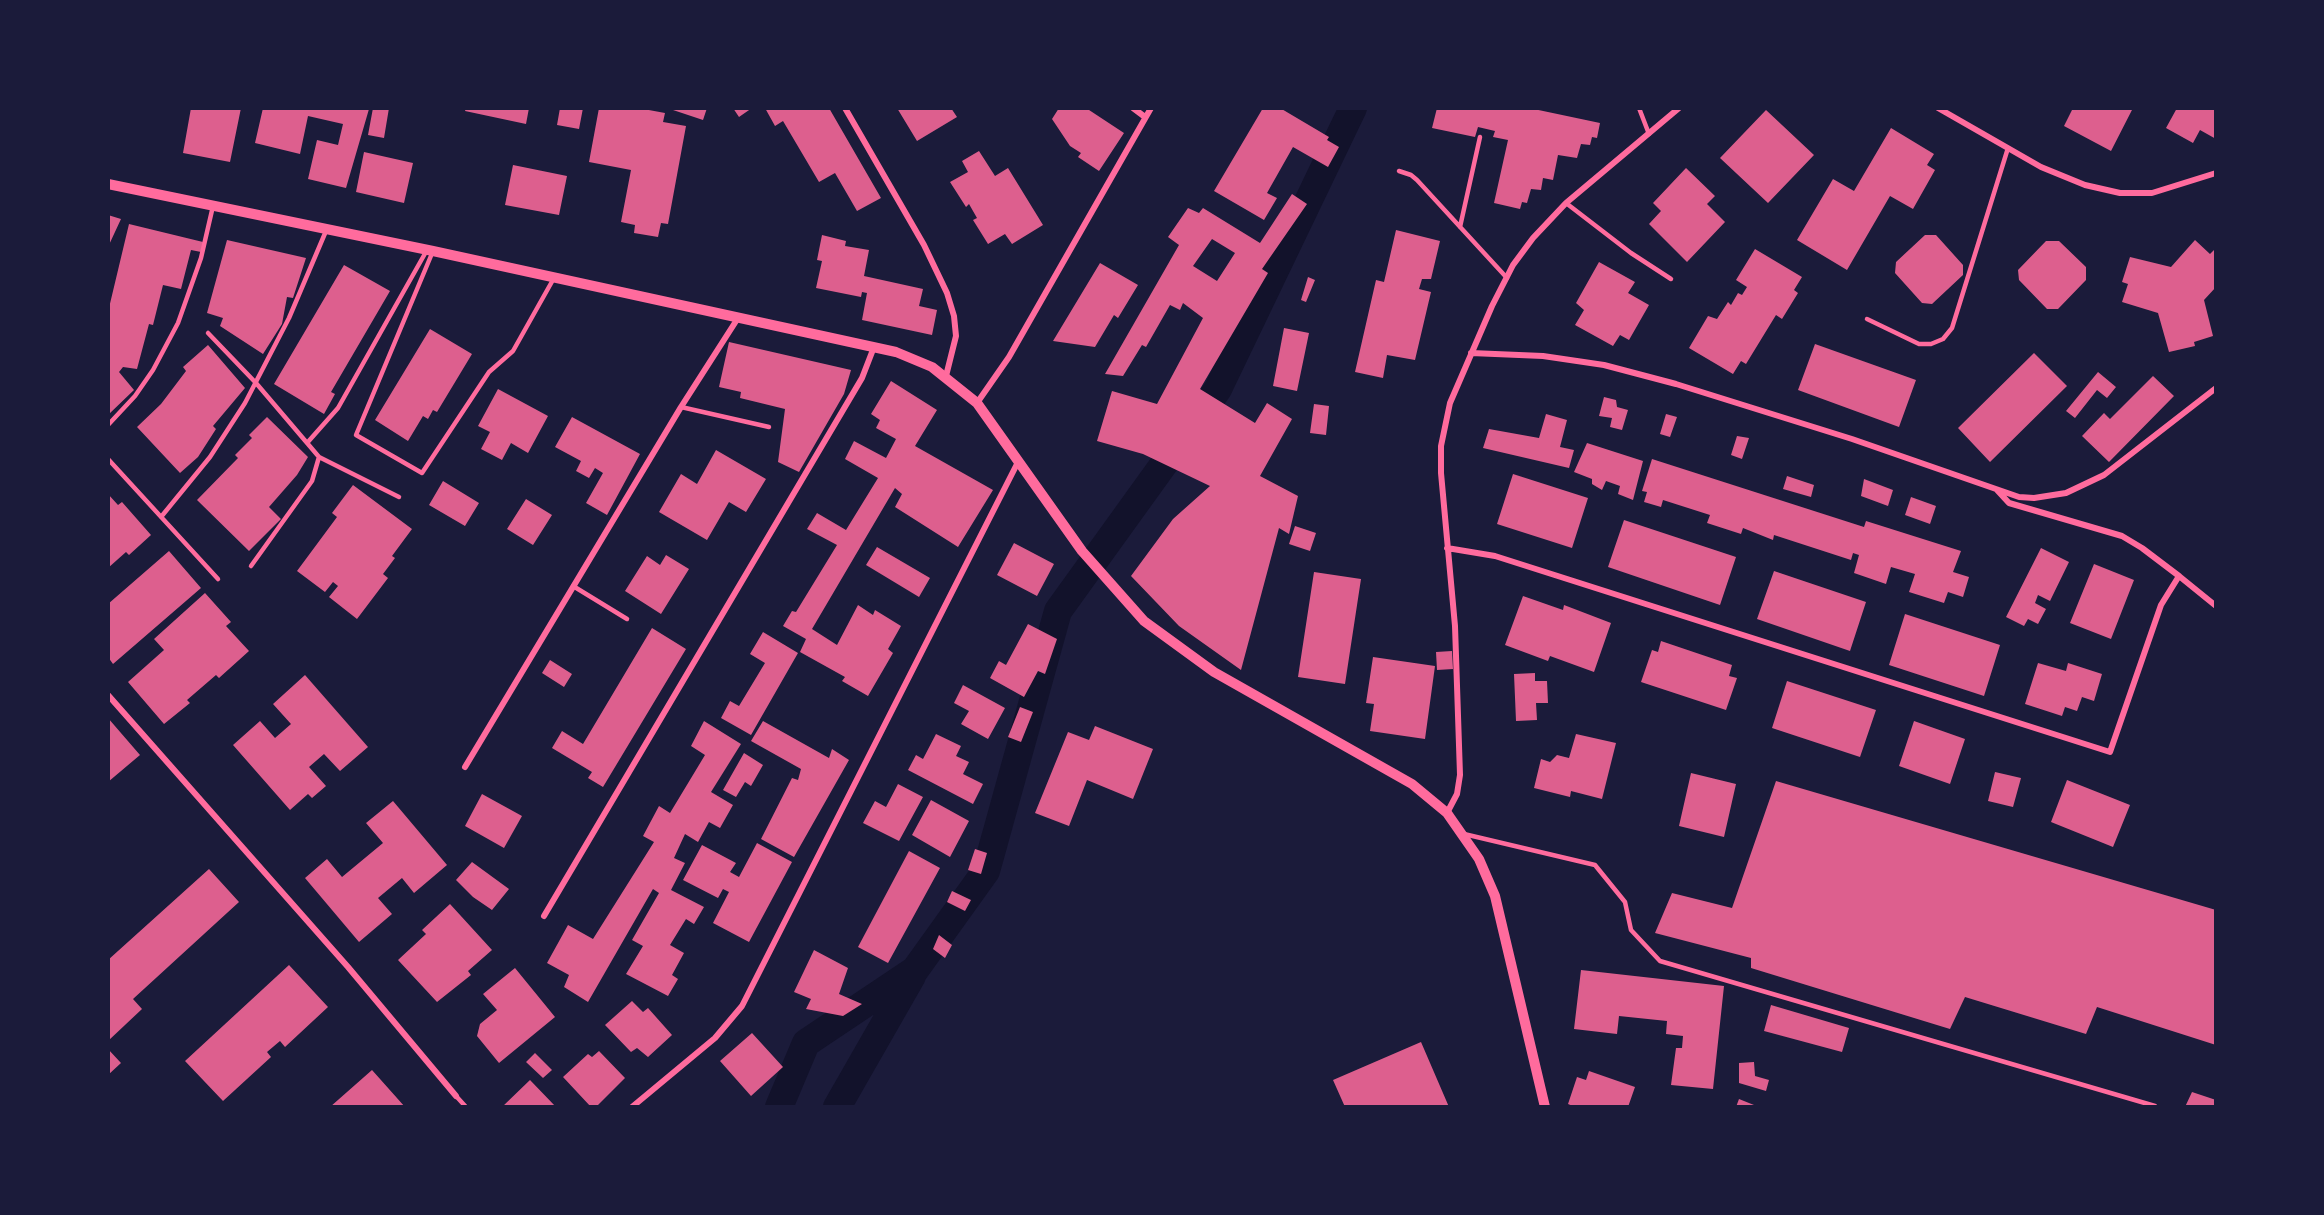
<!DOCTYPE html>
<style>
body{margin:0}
#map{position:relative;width:2324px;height:1215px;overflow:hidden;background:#1b1b3a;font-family:Quicksand,sans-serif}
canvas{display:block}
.frame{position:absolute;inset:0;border:110px solid #1b1b3a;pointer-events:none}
</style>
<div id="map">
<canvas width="2324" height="1215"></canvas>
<div class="frame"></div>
</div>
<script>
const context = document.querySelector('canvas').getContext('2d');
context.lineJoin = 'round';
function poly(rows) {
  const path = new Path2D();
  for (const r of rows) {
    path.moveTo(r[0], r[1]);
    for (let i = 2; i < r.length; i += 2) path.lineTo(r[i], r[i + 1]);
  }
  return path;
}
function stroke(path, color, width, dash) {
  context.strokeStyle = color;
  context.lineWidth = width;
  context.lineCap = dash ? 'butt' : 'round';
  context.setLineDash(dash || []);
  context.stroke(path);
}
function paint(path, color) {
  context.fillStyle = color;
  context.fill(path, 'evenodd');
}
const canal = poly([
 [779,1107,806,1043,915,970,986,871,1058,611,1218,389,1353,108],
 [837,1107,912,976]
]);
const building = poly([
 [191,108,241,108,230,162,183,153],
 [263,108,369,109,346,188,308,179,317,140,338,145,343,124,308,116,300,154,255,143],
 [373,108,389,108,384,138,368,135],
 [466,108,529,108,526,124,465,111],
 [560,108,583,108,579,129,557,125],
 [599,108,638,108,665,113,663,122,686,126,668,224,661,223,658,237,634,233,635,225,621,222,631,170,589,162],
 [667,108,707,108,703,120],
 [733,108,752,108,739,117],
 [765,108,829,108,881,198,857,211,835,173,819,182,783,121,775,126],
 [897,108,951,108,957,117,917,141],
 [1059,108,1086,108,1124,133,1099,171,1078,157,1081,153,1070,146,1052,119],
 [1263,108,1280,108,1329,137,1327,140,1339,147,1328,167,1293,147,1267,193,1277,198,1264,220,1214,191],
 [1437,108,1529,108,1600,123,1597,138,1592,137,1590,145,1581,144,1577,158,1558,155,1553,180,1543,178,1541,190,1531,189,1527,203,1522,202,1520,209,1494,203,1508,140,1493,137,1495,131,1478,127,1475,137,1432,128],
 [2073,108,2133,108,2111,151,2064,126],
 [2177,108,2216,108,2216,139,2200,130,2193,143,2166,128],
 [1766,110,1814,155,1768,203,1720,158],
 [1891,128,1934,154,1927,165,1935,170,1913,209,1890,196,1847,270,1797,240,1833,179,1854,191],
 [979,151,995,176,1008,168,1043,225,1012,244,1005,234,988,244,973,220,977,218,969,204,966,207,950,182,968,172,962,161],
 [364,152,413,163,404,203,356,192],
 [513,165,567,176,559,215,505,205],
 [1686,168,1715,196,1707,204,1725,222,1687,262,1649,224,1661,211,1653,203],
 [1292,194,1307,204,1262,269,1268,273,1200,389,1255,423,1267,403,1292,419,1260,476,1298,496,1289,534,1279,528,1241,670,1179,626,1131,576,1173,519,1210,486,1143,454,1097,441,1112,391,1157,404,1203,318,1183,303,1180,310,1170,305,1146,347,1142,345,1123,376,1105,374,1179,245,1168,237,1188,208,1199,213,1203,208,1260,243],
 [1212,239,1235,253,1217,281,1193,266],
 [108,215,121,219,108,247],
 [129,224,203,242,201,252,191,250,181,289,163,285,153,325,149,324,137,369,123,367,119,372,134,390,108,415,108,312],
 [1396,230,1440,241,1431,279,1422,279,1419,289,1431,292,1415,360,1387,355,1383,378,1355,372,1376,280,1384,282],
 [822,235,846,241,845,246,869,250,864,276,923,289,919,306,937,310,932,335,862,320,867,293,862,292,861,297,816,288,822,261,817,260],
 [1925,235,1936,235,1963,265,1963,275,1932,304,1922,303,1895,273,1896,262],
 [227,240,306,258,293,298,287,297,282,324,263,354,220,326,223,318,207,313],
 [2195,240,2210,254,2214,250,2216,252,2216,287,2204,300,2213,336,2194,342,2195,346,2169,352,2158,313,2122,302,2128,284,2122,282,2130,257,2171,267],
 [2046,241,2059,241,2086,267,2086,280,2058,309,2047,309,2019,280,2018,270],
 [1755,249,1802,277,1794,290,1798,293,1782,319,1776,315,1746,364,1741,361,1733,374,1689,348,1708,316,1717,319,1728,302,1731,305,1738,293,1742,295,1747,287,1736,280],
 [1599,262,1635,282,1628,293,1649,305,1629,340,1620,335,1613,346,1575,325,1584,310,1576,303],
 [1100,263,1138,285,1118,318,1114,315,1095,347,1053,341],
 [344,265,390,291,331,392,335,394,324,414,274,384],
 [1308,277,1315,280,1306,302,1301,300],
 [1284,328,1309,333,1297,391,1273,386],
 [430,329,472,354,437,412,433,410,428,419,423,416,408,441,375,420],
 [729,342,851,370,844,394,799,472,778,462,785,409,740,398,741,392,719,387],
 [1815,344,1916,380,1899,427,1798,390],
 [208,345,245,388,213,426,216,429,198,457,180,473,137,427,161,404,186,371,183,367],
 [2034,353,2067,386,1990,462,1958,428],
 [2098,372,2116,387,2107,398,2097,390,2075,418,2066,411],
 [2153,376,2174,396,2109,462,2082,436,2104,413,2110,419],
 [891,381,937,410,915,446,993,490,958,547,895,507,902,494,895,488,812,629,837,645,858,605,873,615,875,610,901,626,888,649,893,653,868,696,842,681,845,677,800,652,806,639,783,626,792,611,796,612,837,545,807,529,817,513,846,530,878,478,845,459,854,441,886,458,896,439,876,428,880,420,871,414],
 [498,389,548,416,528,453,511,443,502,460,481,449,490,432,478,426],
 [1604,397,1616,400,1617,407,1628,410,1622,430,1610,427,1612,418,1599,416],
 [1314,404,1329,406,1326,435,1310,433],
 [1546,414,1567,420,1560,447,1574,450,1569,468,1483,448,1489,429,1539,438],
 [1666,414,1677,417,1670,437,1660,434],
 [267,417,308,457,297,475,269,507,281,519,249,551,197,500,238,458,235,455,252,438,249,435],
 [572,417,640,454,607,515,586,503,603,473,595,468,589,478,576,471,581,461,555,447],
 [1737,436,1749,438,1742,459,1731,455],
 [1587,443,1643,461,1633,500,1618,494,1620,486,1606,481,1602,490,1592,484,1592,479,1574,472],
 [716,450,766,479,746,512,729,502,707,540,659,512,681,474,697,484],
 [1652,459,1864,527,1866,521,1961,551,1953,572,1969,577,1963,597,1948,592,1944,603,1909,592,1915,574,1891,567,1886,584,1854,573,1859,555,1853,553,1851,560,1774,535,1773,540,1743,528,1741,534,1707,523,1710,515,1663,500,1661,507,1644,502,1647,492,1642,491],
 [1513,474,1588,498,1572,548,1497,524],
 [1787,476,1814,485,1811,497,1783,489],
 [1864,479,1893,490,1888,506,1861,496],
 [443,481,479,503,465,526,429,505],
 [353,485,412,529,392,556,395,558,383,574,388,578,357,619,329,597,338,586,333,582,325,592,297,571,337,517,332,513],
 [108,494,118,505,122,502,151,535,129,555,126,552,108,568],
 [1911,497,1936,506,1930,524,1905,515],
 [526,499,552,515,533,545,507,529],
 [1624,520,1736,557,1720,605,1608,567],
 [1295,526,1316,533,1310,551,1289,544],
 [1014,543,1054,564,1037,596,997,575],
 [877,547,930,578,919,597,866,565],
 [2041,548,2069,562,2050,601,2038,595,2035,603,2046,609,2038,624,2028,619,2024,626,2006,617],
 [169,551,201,588,113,664,108,657,108,604],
 [666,555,689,569,661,614,625,591,647,556,660,565],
 [2094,564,2134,580,2111,639,2070,623],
 [1774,571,1866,602,1850,651,1757,619],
 [1314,572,1361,579,1345,684,1298,677],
 [205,593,231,622,226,626,249,651,219,678,216,675,187,700,190,703,164,724,128,682,164,650,154,639],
 [1523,596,1563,610,1564,605,1611,623,1594,672,1550,656,1548,661,1505,645],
 [1905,614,2000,645,1984,696,1889,665],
 [1028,624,1057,639,1045,674,1038,671,1024,697,990,678,999,661,1006,665],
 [652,628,686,649,603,787,588,778,592,772,552,748,562,731,583,744],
 [763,632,798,653,751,735,721,718,730,701,739,706,765,663,750,654],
 [1661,641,1732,665,1729,676,1737,678,1726,710,1641,682,1652,650,1658,652],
 [1452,651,1453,669,1437,670,1436,652],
 [1373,657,1435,666,1425,739,1370,731,1374,704,1366,703],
 [550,660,572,674,564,687,542,673],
 [2038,663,2066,671,2068,663,2102,674,2094,701,2082,697,2077,711,2065,707,2062,716,2025,704],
 [1535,673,1535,681,1547,681,1548,703,1536,703,1537,720,1516,721,1514,674],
 [305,675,368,747,340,771,324,754,309,767,326,786,312,798,308,794,290,810,233,745,260,721,275,738,291,724,273,704],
 [1787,681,1876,710,1860,757,1772,728],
 [963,685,1005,708,988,739,961,724,969,711,954,703],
 [1020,707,1033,712,1021,742,1008,737],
 [108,718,140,755,108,782],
 [704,721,741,744,711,792,733,805,720,828,709,822,698,842,685,834,674,858,685,863,671,890,704,907,694,924,686,919,670,945,684,953,672,975,678,979,668,996,626,974,643,946,632,940,659,893,653,889,588,1002,564,987,569,975,547,963,568,925,593,939,654,842,643,836,659,806,670,813,705,755,691,746],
 [763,721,829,758,832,749,849,760,794,857,761,839,792,778,798,780,801,769,751,741],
 [1914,721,1965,739,1950,784,1899,766],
 [1095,726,1153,749,1133,799,1087,780,1069,826,1035,813,1068,732,1089,740],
 [936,734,961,746,956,756,969,762,963,774,983,784,973,804,908,770,916,755,923,759],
 [1576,734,1616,743,1602,799,1571,791,1570,797,1534,788,1541,759,1550,762,1557,755,1569,758],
 [744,753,763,765,751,786,745,782,736,797,723,790],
 [1995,772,2021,778,2013,807,1988,801],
 [1691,773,1736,784,1724,837,1679,826],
 [2067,780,2130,805,2113,847,2051,822],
 [1776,781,2216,910,2216,1045,2097,1007,2086,1034,1965,997,1950,1029,1751,968,1751,958,1655,933,1672,893,1732,908],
 [898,784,923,797,899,841,863,823,875,801,886,807],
 [482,794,522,816,504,848,465,826],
 [931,800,969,821,950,857,912,835],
 [393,801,447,865,414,893,402,878,378,898,392,914,359,942,305,878,327,859,342,877,383,843,366,823],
 [757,843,792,862,749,942,713,923,729,892,723,889,718,898,683,880,702,845,736,863,730,872,739,877],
 [975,849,987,853,981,874,968,870],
 [909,851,940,868,888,963,858,947],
 [472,862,509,889,492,910,473,897,456,880],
 [209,869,239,902,133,999,142,1009,108,1041,108,960],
 [952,891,971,900,965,911,947,902],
 [450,904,492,950,468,971,471,975,437,1002,398,960,426,934,422,930],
 [939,935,952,945,945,958,933,949],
 [814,950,848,968,839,994,862,1004,843,1016,806,1009,811,999,794,992],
 [289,965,328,1007,285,1047,280,1041,267,1052,271,1057,223,1101,185,1061],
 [515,968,555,1017,499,1063,477,1036,480,1024,497,1010,483,994],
 [1581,970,1724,986,1713,1089,1671,1085,1676,1048,1682,1048,1683,1036,1666,1034,1667,1021,1619,1016,1617,1034,1574,1029],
 [632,1001,643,1012,648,1008,672,1035,648,1057,637,1048,631,1052,605,1025],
 [1771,1005,1849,1028,1842,1052,1764,1031],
 [752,1033,783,1067,751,1096,720,1061],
 [1421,1042,1449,1107,1345,1107,1333,1080],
 [108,1049,121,1063,108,1075],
 [599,1051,625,1078,596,1107,591,1107,563,1077,588,1054,592,1057],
 [535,1053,552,1070,543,1078,526,1062],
 [1754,1062,1755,1076,1769,1080,1766,1091,1739,1083,1739,1063],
 [372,1070,405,1107,330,1107],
 [1589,1071,1635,1087,1628,1107,1575,1107,1568,1104,1577,1077,1586,1080],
 [530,1080,556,1107,502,1107],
 [2192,1092,2216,1100,2216,1107,2185,1107],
 [1739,1099,1759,1107,1736,1107]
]);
const service = poly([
 [1639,108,1649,134],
 [1399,171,1411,175,1417,180,1507,278],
 [1566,203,1631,253,1671,279],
 [1460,227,1480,137],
 [433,251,356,435,422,473,489,372,513,351,554,278],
 [1867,319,1919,344,1931,344,1943,339,1952,328,2008,148],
 [208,333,256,383,319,457,399,497],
 [681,407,769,427],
 [108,425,135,396,153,370,178,323,201,258,213,206],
 [307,443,338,408,427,250],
 [108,459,218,579],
 [161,517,210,457,245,403,289,318,326,231],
 [251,566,312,481,319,457],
 [573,586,627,619],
 [1464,834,1595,865,1625,902,1631,930,1660,961,2155,1106],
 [456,1096,466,1107]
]);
const minor = poly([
 [845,108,924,245,947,293,954,316,956,336,946,376],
 [1133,108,1145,117],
 [1938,108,2041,167,2085,185,2120,193,2152,193,2216,173],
 [1471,353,1543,356,1604,365,1676,384,1852,439,2019,497,2034,498,2066,493,2104,475,2216,388],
 [977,403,1009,357,1151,108],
 [1447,548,1495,556,2110,752,2161,605,2179,576,2142,548,2122,536,2009,503,1997,490],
 [2179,576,2216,606],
 [108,695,348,967,456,1096],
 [465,767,681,407,738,318],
 [1447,813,1457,794,1460,775,1455,626,1441,473,1441,446,1450,403,1492,306,1513,265,1533,238,1566,203,1679,108],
 [544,916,862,378,874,347],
 [632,1107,715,1038,742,1006,1018,462]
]);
const tertiary = poly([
 [108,184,433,251,896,352,932,367,977,403,1082,551,1144,621,1214,672,1412,784,1447,813,1479,859,1495,896,1545,1107]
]);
stroke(canal, '#12122b', 28);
paint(building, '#dd5f8e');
stroke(service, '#ff6b9d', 4.5);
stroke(minor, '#ff6b9d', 6);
stroke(tertiary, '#ff6b9d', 10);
</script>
